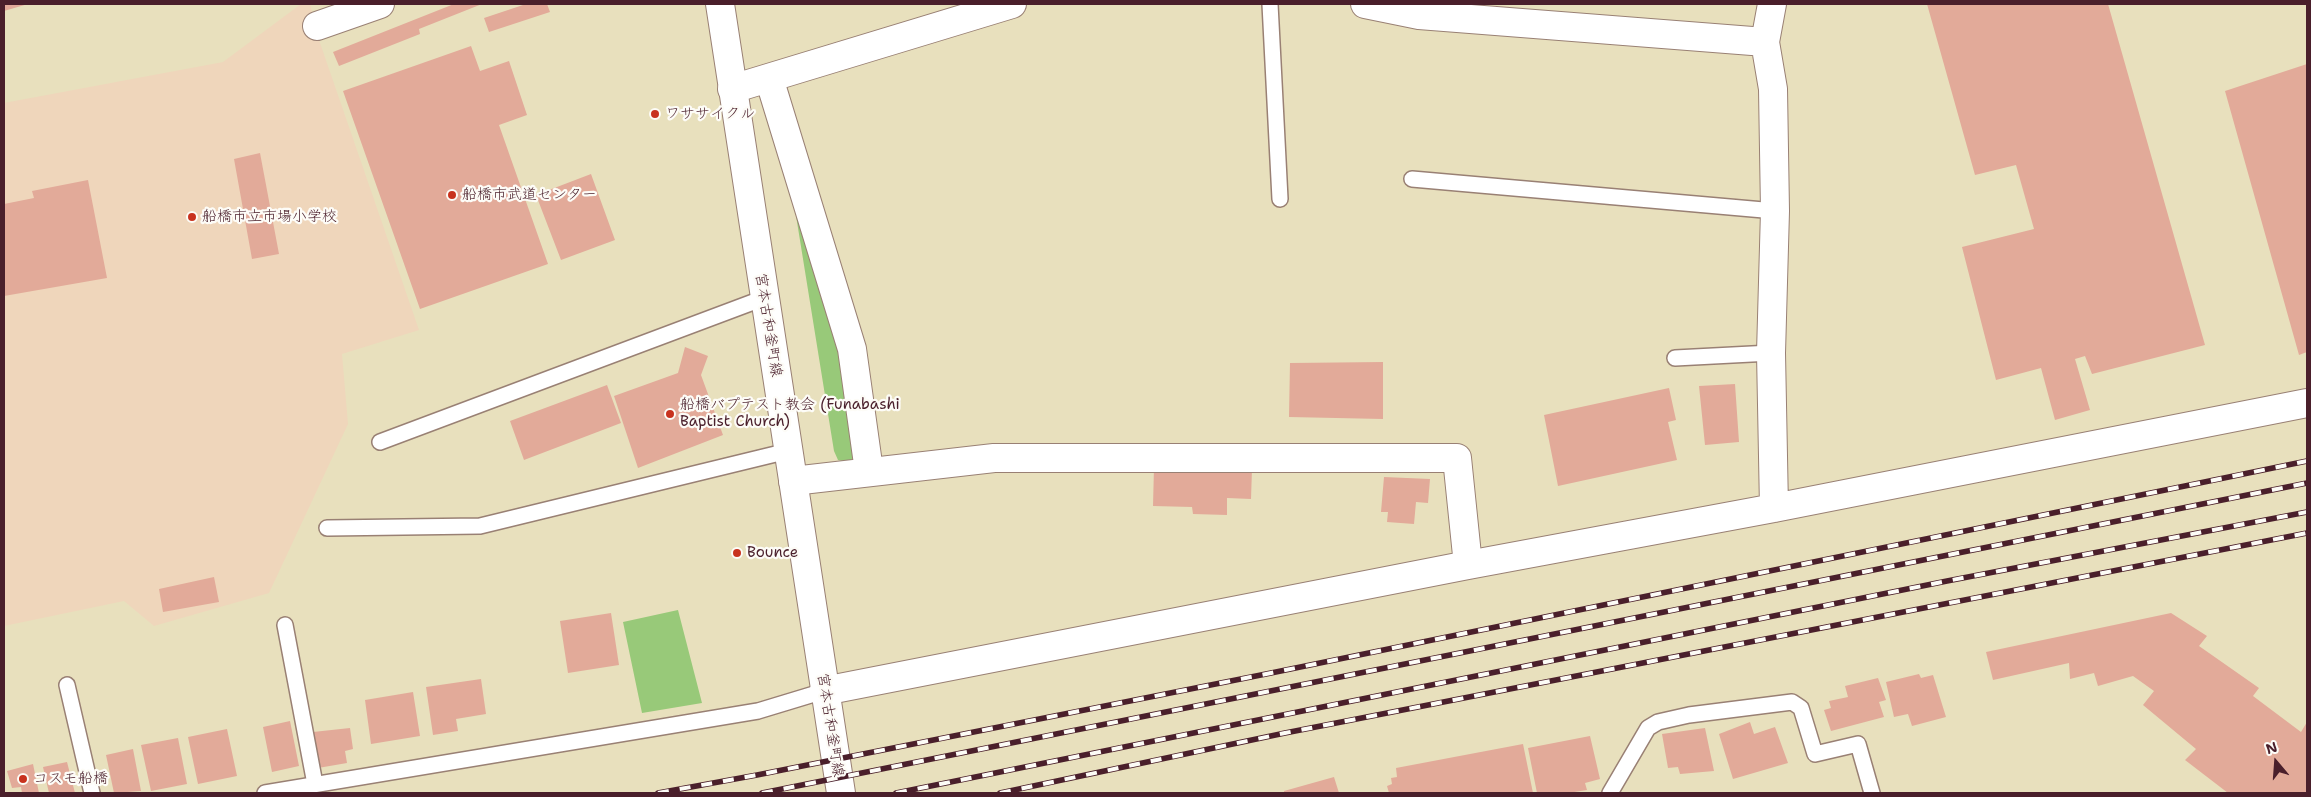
<!DOCTYPE html>
<meta charset="utf-8">
<style>
body{margin:0}
#map{position:relative;width:2311px;height:797px;overflow:hidden;background:#e8e0bd;font-family:"Shantell Sans",sans-serif}
canvas{display:block}
.frame{position:absolute;inset:0;border:5px solid #4a1f2b;pointer-events:none}
.north{position:absolute;left:2251px;top:737px;width:50px;height:50px;-webkit-text-stroke:4px #fdfcf7;paint-order:stroke;rotate:342deg;font-size:14px;font-weight:700;line-height:20px;text-align:center;color:#4a1f2b}
.north::after{content:'';display:block;margin:auto;width:18px;height:22px;background:#4a1f2b;clip-path:polygon(50% 0,100% 100%,50% 72%,0 100%)}
</style>
<div id="map">
<canvas width="2311" height="797"></canvas>
<div class="frame"></div>
<div class="north">N</div>
</div>
<script>
const context = document.querySelector('canvas').getContext('2d');
context.lineJoin = 'round';
function paint(path, color) {
  context.fillStyle = color;
  context.fill(path, 'evenodd');
}
function poly(rows) {
  const path = new Path2D();
  for (const r of rows) {
    path.moveTo(r[0], r[1]);
    for (let i = 2; i < r.length; i += 2) path.lineTo(r[i], r[i + 1]);
  }
  return path;
}
function stroke(path, color, width, dash) {
  context.strokeStyle = color;
  context.lineWidth = width;
  context.lineCap = dash ? 'butt' : 'round';
  context.setLineDash(dash || []);
  context.stroke(path);
}
function label(font, color, halo, rows, align = 'center') {
  context.font = font + ' "Shantell Sans","Klee One",sans-serif';
  context.lineWidth = 4.5;
  context.setLineDash([]);
  context.textBaseline = 'middle';
  context.strokeStyle = halo;
  context.fillStyle = color;
  for (const [text, x, y, turn = 0] of rows) {
    context.save();
    context.translate(x, y);
    context.rotate((+turn || 0) * Math.PI / 180);
    context.textAlign = isNaN(turn) ? turn : align;
    if (halo) context.strokeText(text, 0, 0);
    context.fillText(text, 0, 0);
    context.restore();
  }
}
const built = poly([
 [301,4,310,4,319,40,419,330,342,354,348,424,269,593,154,626,124,601,4,626,4,103,223,62]
]);
const green = poly([
 [793,197,838,350,853,459,849,462,838,460,834,451],
 [678,610,702,703,642,713,623,622]
]);
const building = poly([
 [4,4,28,4,4,11],
 [454,4,482,4,419,29,420,34,339,66,333,52],
 [526,4,547,4,550,12,489,32,484,18],
 [1927,4,2108,4,2205,345,2092,374,2085,356,2075,359,2090,410,2055,420,2041,368,1996,380,1962,247,2034,229,2016,165,1975,175],
 [471,46,480,71,509,61,527,115,499,125,548,264,420,309,343,91],
 [2307,64,2307,352,2299,355,2225,91],
 [260,153,279,254,252,259,234,159],
 [591,174,615,240,561,260,536,195],
 [88,180,107,278,4,296,4,204,34,198,32,191],
 [685,347,708,356,701,375,723,435,638,468,614,396,678,373],
 [1383,362,1383,419,1289,417,1290,363],
 [1735,384,1739,442,1705,445,1699,386],
 [607,385,621,423,524,460,510,421],
 [1669,388,1676,420,1668,422,1677,460,1558,486,1544,415],
 [1154,467,1252,469,1251,499,1227,498,1227,515,1193,514,1192,507,1153,506],
 [1384,477,1430,479,1428,503,1416,502,1414,524,1387,522,1388,512,1381,512],
 [214,577,219,602,163,612,159,589],
 [611,613,619,665,568,673,560,621],
 [2171,613,2207,636,2199,646,2259,688,2253,696,2301,732,2307,722,2307,793,2228,793,2185,760,2196,749,2143,705,2154,691,2133,676,2098,686,2094,673,2070,679,2069,663,1993,680,1986,652],
 [1919,674,1921,678,1933,675,1946,717,1912,726,1908,714,1894,717,1886,682],
 [1878,678,1886,700,1879,702,1884,717,1831,731,1824,710,1831,708,1829,701,1848,697,1845,686],
 [481,679,486,714,456,719,458,731,433,735,426,687],
 [413,692,420,736,371,744,365,700],
 [290,721,299,766,272,772,263,727],
 [1750,722,1754,734,1775,727,1788,763,1733,779,1719,734],
 [350,728,353,749,345,751,347,763,318,768,313,732],
 [1705,728,1714,771,1680,774,1678,767,1668,768,1662,734],
 [227,729,237,776,198,784,188,737],
 [1590,736,1600,779,1585,783,1587,790,1568,793,1537,793,1528,748],
 [178,738,187,784,151,791,141,745],
 [1523,744,1533,793,1389,793,1387,786,1392,784,1391,778,1397,777,1396,768],
 [133,749,141,791,114,793,106,755],
 [67,762,75,793,49,793,43,767],
 [33,764,39,793,22,793,21,787,12,788,7,771],
 [1334,777,1339,793,1284,793,1284,791]
]);
const service = poly([
 [1270,4,1280,199],
 [1412,179,1775,211],
 [1675,358,1771,353],
 [380,442,764,298],
 [327,528,480,526,788,451],
 [285,625,315,784],
 [67,685,92,793],
 [265,793,758,711,824,691],
 [1610,793,1648,728,1658,722,1689,715,1792,702,1801,708,1815,754,1858,744,1872,793]
]);
const minor = poly([
 [1365,4,1419,15,1765,42],
 [1772,4,1765,42,1773,89,1775,211,1771,353,1774,508],
 [317,26,380,4],
 [769,78,852,349,869,471],
 [732,89,1012,4],
 [793,481,994,458,1457,458,1468,565],
 [824,691,1468,565,1774,508,2307,403]
]);
const tertiary = poly([
 [720,4,841,793]
]);
const rail = poly([
 [658,793,757,775,1271,673,2307,461],
 [762,793,2307,483],
 [896,793,1947,581,2307,512],
 [1000,793,1285,733,2307,533]
]);
const markers = [
 [655,114,5,"#c8321e"],
 [452,195,5,"#c8321e"],
 [192,217,5,"#c8321e"],
 [670,414,5,"#c8321e"],
 [737,553,5,"#c8321e"],
 [23,779,5,"#c8321e"]
];
const poiNames = [
 ["ワササイクル",665,114],
 ["船橋市武道センター",462,195],
 ["船橋市立市場小学校",202,217],
 ["船橋バプテスト教会 (Funabashi",680,405],
 ["Baptist Church)",680,422],
 ["Bounce",747,553],
 ["コスモ船橋",33,779]
];
const streetNames = [
 ["宮本古和釜町線",768,325,81],
 ["宮本古和釜町線",830,725,81]
];
paint(built, '#efd6bb');
paint(green, '#98c979');
paint(building, '#e2aa99');
stroke(service, '#998074', 18);
stroke(minor, '#998074', 30);
stroke(tertiary, '#998074', 30);
stroke(service, '#fff', 15);
stroke(minor, '#fff', 28);
stroke(tertiary, '#fff', 28);
stroke(rail, '#4a1f2b', 5.5);
stroke(rail, '#fdfcf7', 4, [11]);
for (const [x, y, r, color] of markers) {
  const dot = new Path2D();
  dot.arc(x, y, r, 0, 2 * Math.PI);
  context.fillStyle = color;
  context.fill(dot);
  stroke(dot, '#fdfcf7', 2);
}
label('15px', '#4a1f2b', '#fdfcf7', poiNames, 'left');
label('15px', '#4a1f2b', '#fdfcf7', streetNames);
</script>
